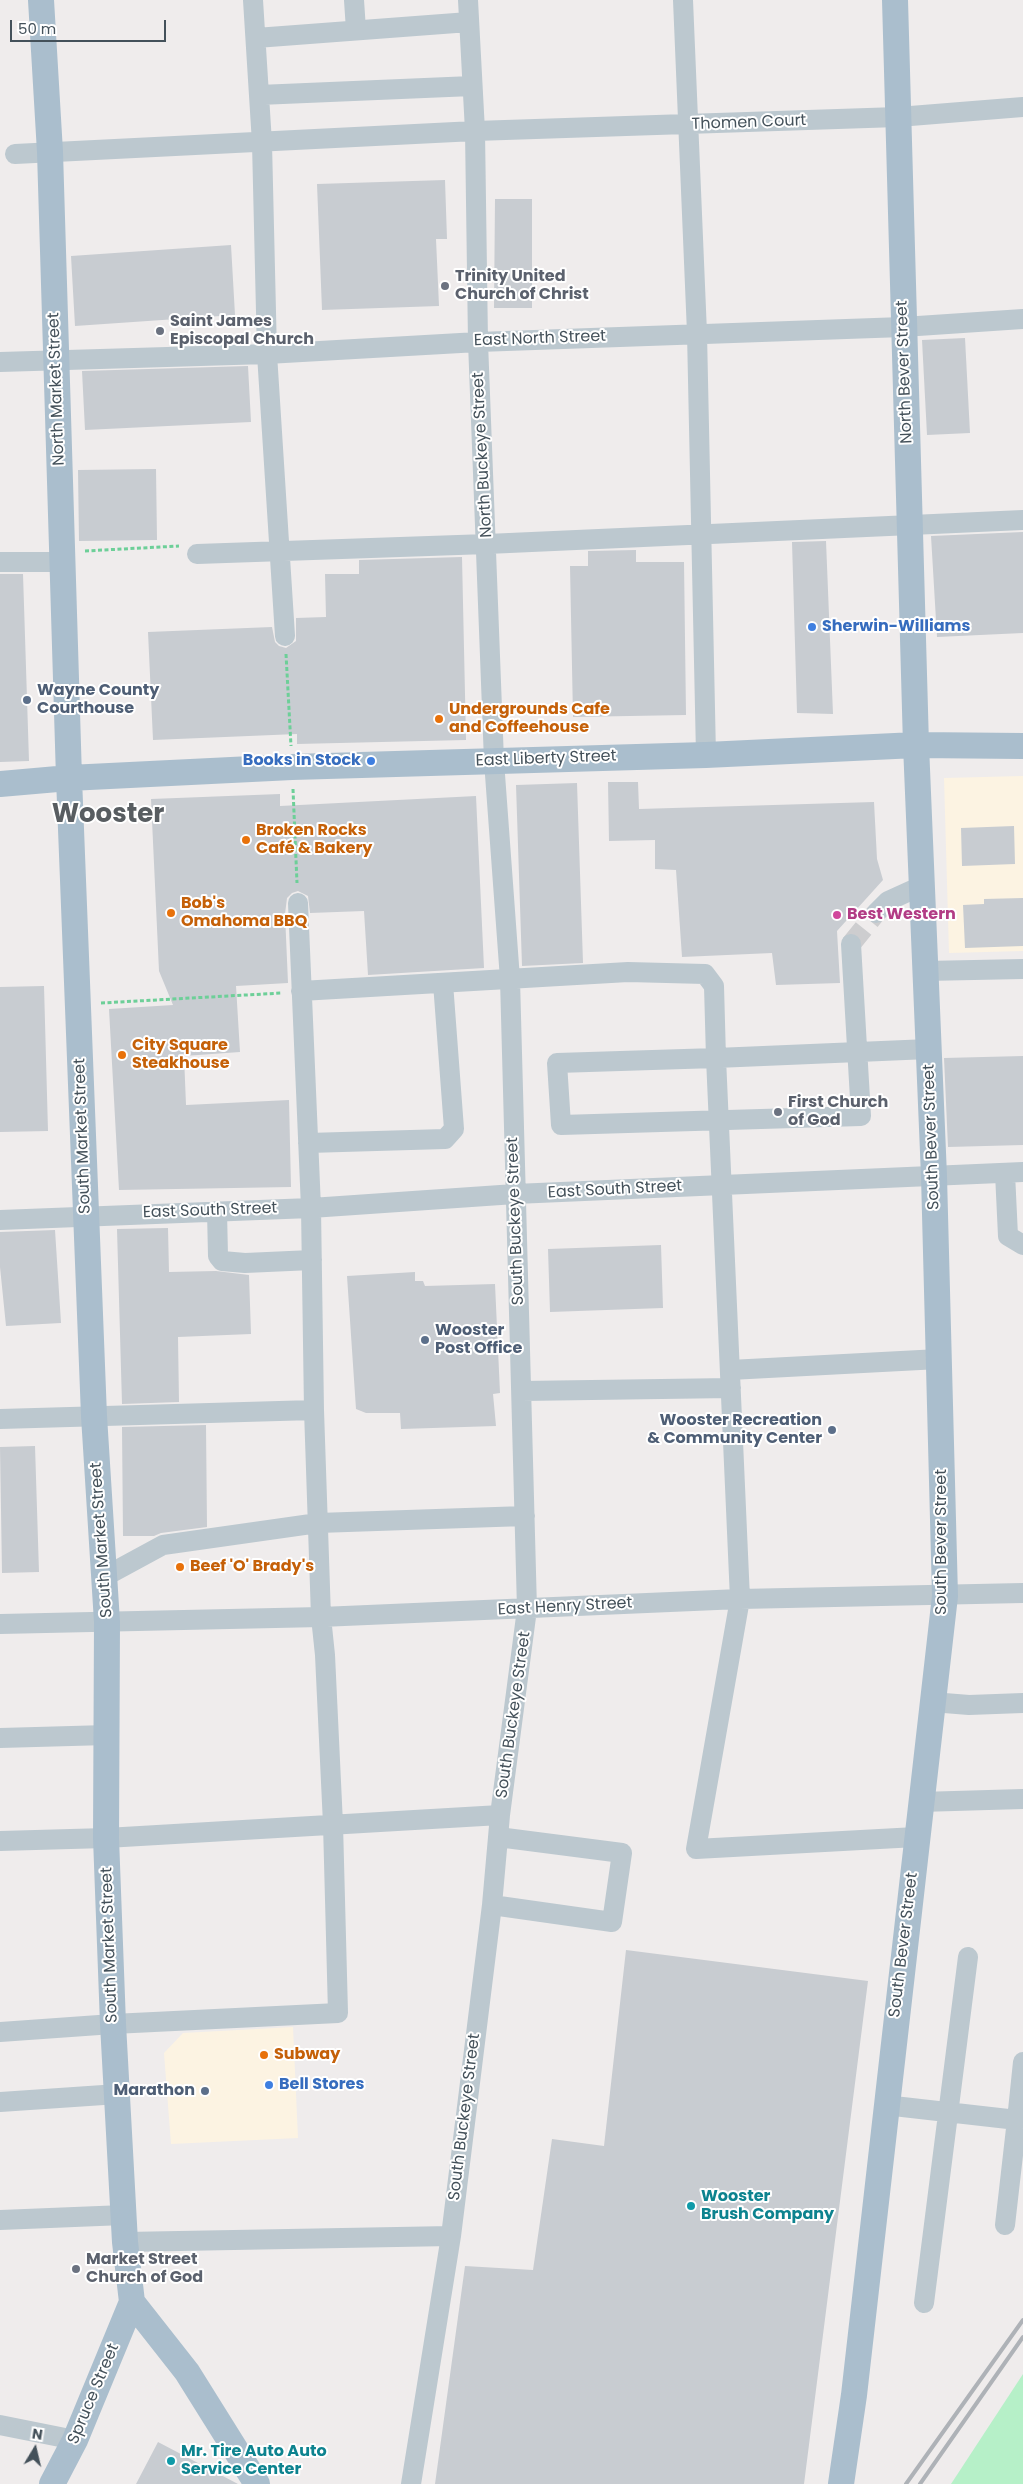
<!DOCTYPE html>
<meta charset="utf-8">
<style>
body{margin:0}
#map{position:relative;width:1023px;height:2484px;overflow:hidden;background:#efecec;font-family:Poppins,sans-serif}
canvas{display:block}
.north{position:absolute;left:10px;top:2424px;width:50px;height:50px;-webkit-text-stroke:4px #fff;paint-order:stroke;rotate:9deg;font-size:14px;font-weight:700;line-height:20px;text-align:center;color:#44515a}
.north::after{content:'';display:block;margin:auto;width:18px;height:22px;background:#44515a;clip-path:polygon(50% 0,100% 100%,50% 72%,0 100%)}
.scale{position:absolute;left:10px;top:20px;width:156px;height:22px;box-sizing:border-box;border:2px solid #44515a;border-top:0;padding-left:6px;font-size:15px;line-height:18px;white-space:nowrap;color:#44515a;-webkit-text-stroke:4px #fff;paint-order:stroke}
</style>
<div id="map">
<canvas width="1023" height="2484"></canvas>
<div class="north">N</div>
<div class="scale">50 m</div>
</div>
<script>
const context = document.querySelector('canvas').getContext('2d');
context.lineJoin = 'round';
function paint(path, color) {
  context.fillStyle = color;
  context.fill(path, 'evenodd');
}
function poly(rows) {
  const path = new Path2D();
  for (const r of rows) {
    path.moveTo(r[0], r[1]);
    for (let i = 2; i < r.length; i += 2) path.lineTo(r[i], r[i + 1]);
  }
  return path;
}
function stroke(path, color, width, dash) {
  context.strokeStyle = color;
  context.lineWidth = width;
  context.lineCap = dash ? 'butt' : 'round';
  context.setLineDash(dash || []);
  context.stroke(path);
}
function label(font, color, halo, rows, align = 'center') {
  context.font = font + ' Poppins,sans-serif';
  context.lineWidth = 4;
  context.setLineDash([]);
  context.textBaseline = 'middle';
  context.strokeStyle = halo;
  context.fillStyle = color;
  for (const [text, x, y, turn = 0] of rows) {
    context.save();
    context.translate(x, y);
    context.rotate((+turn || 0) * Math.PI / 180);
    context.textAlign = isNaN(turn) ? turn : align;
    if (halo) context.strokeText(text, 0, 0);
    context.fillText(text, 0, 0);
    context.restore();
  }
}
const commercial = poly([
 [1023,776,1023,951,949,953,944,778],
 [293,2027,298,2138,171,2144,164,2053,183,2033]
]);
const green = poly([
 [1023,2374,1023,2484,951,2484]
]);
const building = poly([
 [445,180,447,239,436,239,439,306,322,310,317,184],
 [495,199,532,199,532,308,494,308],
 [231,245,235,315,75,326,71,256],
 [965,338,970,433,927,435,922,340],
 [248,366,251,422,85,430,82,371],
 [156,469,157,540,79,541,78,470],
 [1023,532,1023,633,937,637,931,536],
 [826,541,833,714,797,713,792,542],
 [636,550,636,562,684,562,686,715,573,717,570,566,588,566,588,551],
 [462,557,466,740,297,744,297,734,153,740,148,632,272,627,275,642,279,646,286,648,296,641,296,618,326,617,325,574,359,574,359,560],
 [0,574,23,574,29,761,0,762],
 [608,782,638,782,639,809,874,802,877,859,883,880,837,931,840,983,776,985,772,953,682,957,676,870,655,869,655,840,609,841],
 [577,783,583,963,522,966,516,785],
 [280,794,280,806,476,796,484,968,368,975,364,911,310,913,308,896,298,891,292,893,287,898,285,914,288,983,236,986,240,1052,184,1056,186,1105,289,1100,291,1187,119,1190,109,1009,173,1005,159,971,151,799],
 [1014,826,1015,864,962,866,961,828],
 [1023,898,1023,946,965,948,963,905,984,904,984,899],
 [44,986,48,1131,0,1132,0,987],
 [1023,1056,1023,1145,948,1147,944,1058],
 [168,1228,169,1272,216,1271,249,1275,251,1334,178,1337,179,1402,122,1404,117,1229],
 [55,1230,61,1323,6,1326,0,1267,0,1232],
 [661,1245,663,1308,550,1312,548,1249],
 [415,1272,415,1281,423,1281,425,1286,495,1284,500,1393,493,1394,496,1426,401,1429,400,1413,366,1413,356,1409,347,1276],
 [206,1425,207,1527,161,1533,154,1536,123,1536,122,1427],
 [35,1446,39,1572,2,1573,0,1447],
 [626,1950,868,1981,804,2484,435,2484,465,2266,533,2270,552,2139,604,2146],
 [158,2442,238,2484,136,2484]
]);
const minorTunnel = poly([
 [851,944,876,913]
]);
const path = poly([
 [85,551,179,546],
 [286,654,291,746],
 [293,789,297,883],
 [101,1003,282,993]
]);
const minor = poly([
 [253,0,262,143,267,354,285,636],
 [354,0,356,30],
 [683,0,697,333,706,755],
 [256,38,469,22],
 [259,95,472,86],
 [15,154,475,131,898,117,1023,107],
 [0,362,267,354,478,342,903,327,1023,319],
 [197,554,487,544,1023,520],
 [0,562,62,562],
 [876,913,888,901,921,886],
 [925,971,1023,969],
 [301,991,628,972,705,974,714,986,716,1058,557,1063,561,1125,861,1116,851,944],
 [308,1143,445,1139,454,1129,443,983],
 [1005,1173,1008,1236,1023,1245],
 [217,1211,218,1256,222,1261,245,1263,312,1260],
 [0,1220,311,1208,515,1194,1023,1172],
 [730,1370,939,1359],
 [522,1391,731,1388],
 [0,1419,314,1410],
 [104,1577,163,1545,318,1523,525,1516],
 [0,1624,321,1617,740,1599,1023,1593],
 [932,1702,969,1705,1023,1703],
 [0,1738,107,1735],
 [920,1802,1023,1799],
 [916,1837,696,1849,740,1599,716,1058,929,1049],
 [0,1841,106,1838,500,1815],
 [492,1905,612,1922,622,1853,498,1837],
 [0,2032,113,2024,338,2013,333,1824,325,1655,321,1617,314,1410,311,1208,298,903],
 [0,2102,118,2094],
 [885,2105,1017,2120,1023,2062],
 [0,2220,124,2215],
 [1005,2225,1017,2120],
 [125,2242,451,2236],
 [924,2303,968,1957],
 [0,2425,75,2440],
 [411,2484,451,2236,492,1905,500,1815,527,1609,510,979,494,761,478,342,475,131,468,0]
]);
const major = poly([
 [41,0,50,152,69,778,94,1416,107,1622,106,1838,113,2024,125,2242,132,2302,75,2440,52,2484],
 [0,784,69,778,292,767,706,755,916,745,1023,746],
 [132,2302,187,2372,257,2484],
 [841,2484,854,2395,945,1596,934,1176,916,745,895,0]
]);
const rail = poly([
 [906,2484,1023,2320],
 [920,2484,1023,2337]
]);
const markers = [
 [445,286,5,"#6b7280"],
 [160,331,5,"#6b7280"],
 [812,627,5,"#3f7fe0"],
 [27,700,5,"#5c6f8a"],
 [439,719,5,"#e8710a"],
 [371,761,5,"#3f7fe0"],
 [246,840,5,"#e8710a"],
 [171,913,5,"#e8710a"],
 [837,915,5,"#d1479c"],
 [122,1055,5,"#e8710a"],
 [778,1112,5,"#6b7280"],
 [425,1340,5,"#5c6f8a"],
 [832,1430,5,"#5c6f8a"],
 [180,1567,5,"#e8710a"],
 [264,2055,5,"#e8710a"],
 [269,2085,5,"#3f7fe0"],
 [205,2091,5,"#5c6f8a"],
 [691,2206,5,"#0f9aa8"],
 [76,2269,5,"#6b7280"],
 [171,2461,5,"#0f9aa8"]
];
const streetNames = [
 ["Thomen Court",749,123,-2],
 ["East North Street",540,339,-2],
 ["North Bever Street",905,372,-92],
 ["North Market Street",57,389,-92],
 ["North Buckeye Street",483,455,-93],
 ["East Liberty Street",546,759,-2],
 ["South Market Street",83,1136,-92],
 ["South Bever Street",932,1137,-92],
 ["East South Street",615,1190,-3],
 ["East South Street",210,1211,-2],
 ["South Buckeye Street",516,1221,-92],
 ["South Market Street",102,1540,-94],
 ["South Bever Street",942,1542,-90],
 ["East Henry Street",565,1607,-3],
 ["South Buckeye Street",514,1715,-82],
 ["South Market Street",110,1945,-92],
 ["South Bever Street",904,1945,-83],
 ["South Buckeye Street",465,2117,-83],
 ["Spruce Street",94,2394,-67]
];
const worshipNames = [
 ["Trinity United",455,277],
 ["Church of Christ",455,295],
 ["Saint James",170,322],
 ["Episcopal Church",170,340],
 ["First Church",788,1103],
 ["of God",788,1121],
 ["Market Street",86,2260],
 ["Church of God",86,2278]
];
const shopNames = [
 ["Sherwin-Williams",822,627],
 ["Books in Stock",361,761,"right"],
 ["Bell Stores",279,2085]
];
const serviceNames = [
 ["Wayne County",37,691],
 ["Courthouse",37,709],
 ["Wooster",435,1331],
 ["Post Office",435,1349],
 ["Wooster Recreation",822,1421,"right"],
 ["& Community Center",822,1439,"right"],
 ["Marathon",195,2091,"right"]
];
const foodNames = [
 ["Undergrounds Cafe",449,710],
 ["and Coffeehouse",449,728],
 ["Broken Rocks",256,831],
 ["Café & Bakery",256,849],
 ["Bob's",181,904],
 ["Omahoma BBQ",181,922],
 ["City Square",132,1046],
 ["Steakhouse",132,1064],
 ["Beef 'O' Brady's",190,1567],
 ["Subway",274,2055]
];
const hotelNames = [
 ["Best Western",847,915]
];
const cultureNames = [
 ["Wooster",701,2197],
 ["Brush Company",701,2215],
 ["Mr. Tire Auto Auto",181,2452],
 ["Service Center",181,2470]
];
const townNames = [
 ["Wooster",108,815]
];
paint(commercial, '#fcf3e2');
paint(green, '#b6f0c8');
paint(building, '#c8ccd1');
stroke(minorTunnel, '#cdcdcf', 20, [20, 10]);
stroke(path, '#6dcf98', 3, [4, 2.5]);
stroke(minor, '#bcc8cf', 20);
stroke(major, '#aabecd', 26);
stroke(rail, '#aeb2b7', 4);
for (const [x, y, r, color] of markers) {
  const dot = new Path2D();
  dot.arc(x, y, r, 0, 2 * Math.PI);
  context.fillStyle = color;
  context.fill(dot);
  stroke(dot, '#fff', 2);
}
label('16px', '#44515a', '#fff', streetNames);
label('bold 16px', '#5b616d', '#fff', worshipNames, 'left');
label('bold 16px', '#366cbe', '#fff', shopNames, 'left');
label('bold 16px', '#4e5e75', '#fff', serviceNames, 'left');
label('bold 16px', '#c56008', '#fff', foodNames, 'left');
label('bold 16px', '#b23c85', '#fff', hotelNames, 'left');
label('bold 16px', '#0d838f', '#fff', cultureNames, 'left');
label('bold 26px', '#585d61', '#fff', townNames);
</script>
